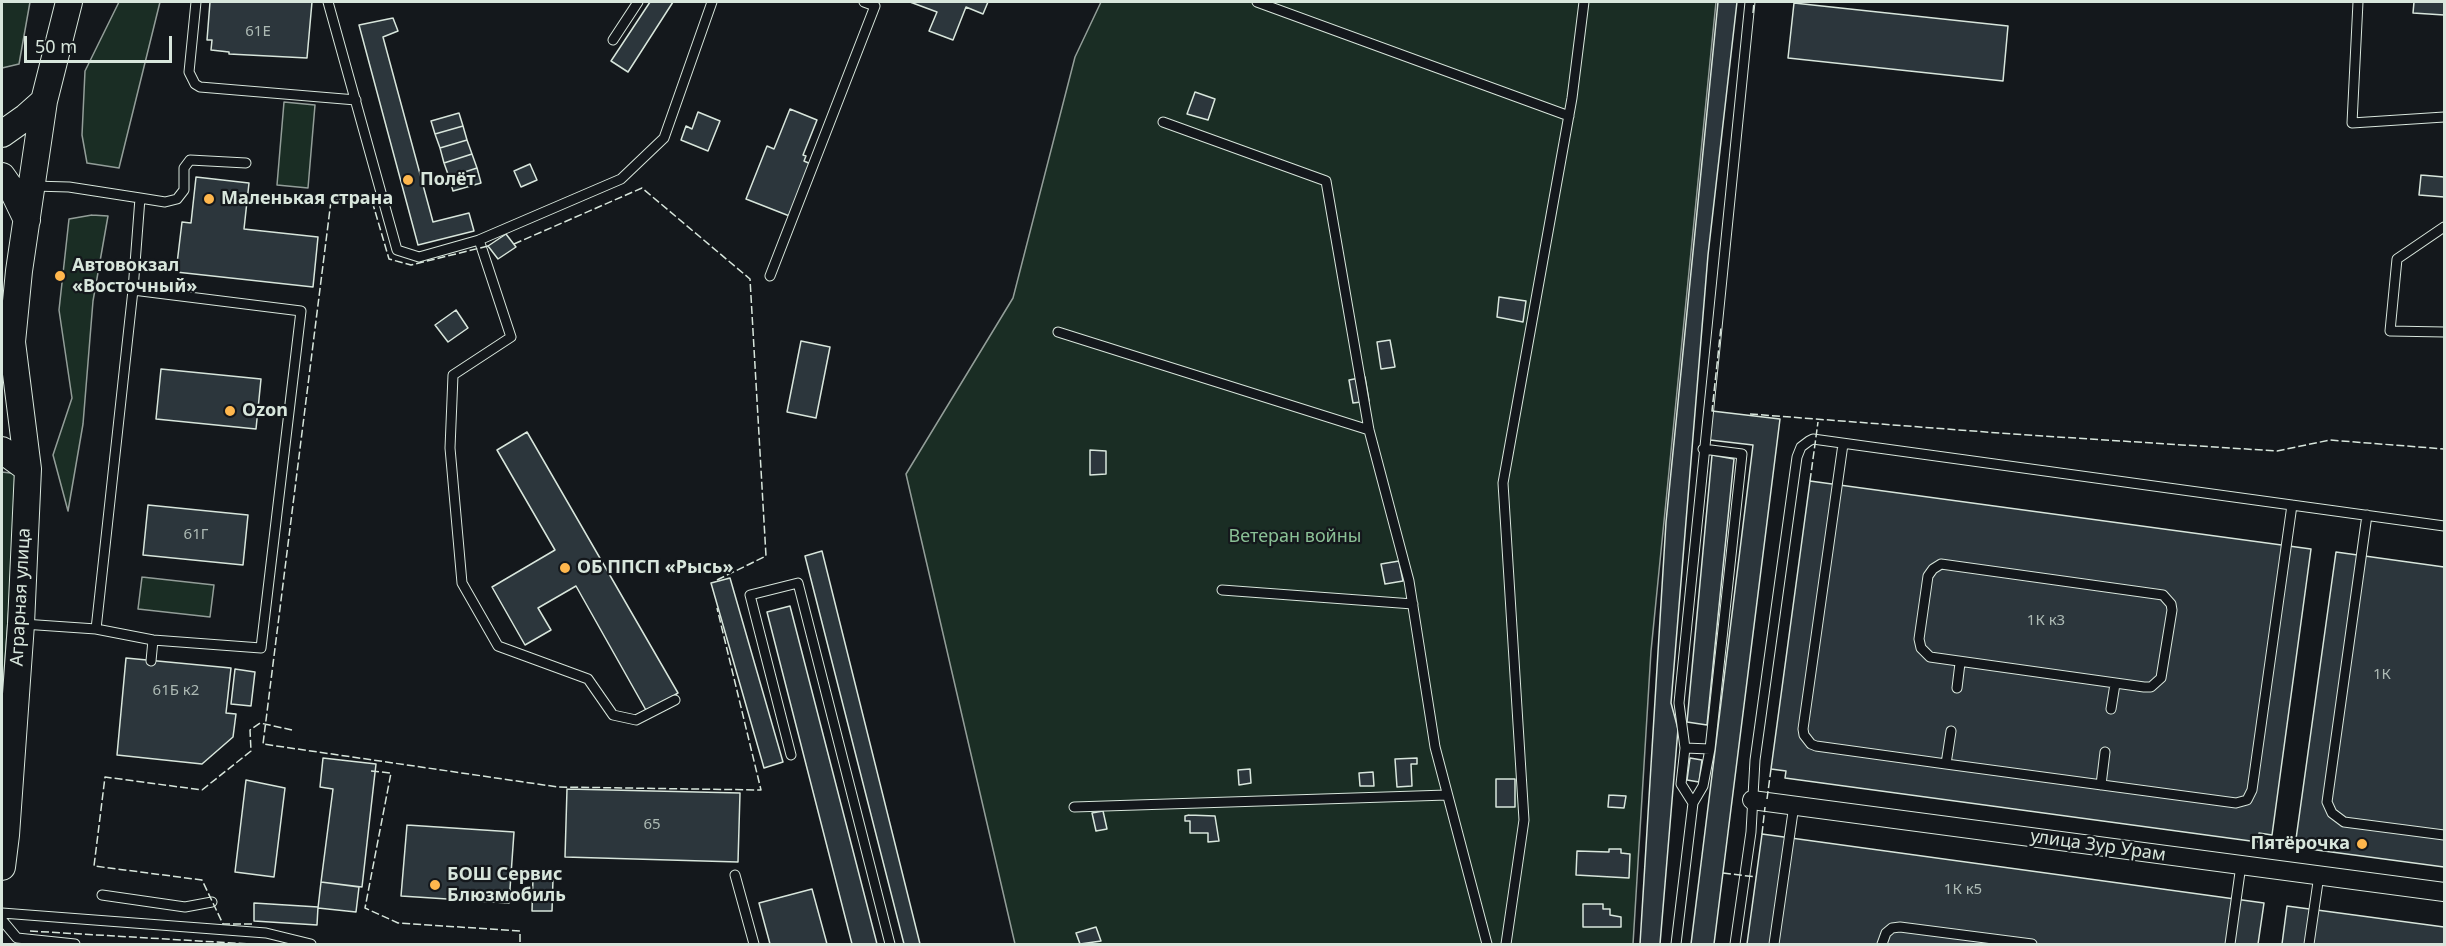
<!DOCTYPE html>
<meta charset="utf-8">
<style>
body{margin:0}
#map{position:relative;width:2446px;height:946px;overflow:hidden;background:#14181c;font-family:"Noto Sans",sans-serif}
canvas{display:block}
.frame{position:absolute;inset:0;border:3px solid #d8e6dc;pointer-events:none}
.scale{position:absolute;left:24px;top:36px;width:148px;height:27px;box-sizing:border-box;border:3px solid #d8e6dc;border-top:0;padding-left:8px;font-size:18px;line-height:21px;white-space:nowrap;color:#d8e6dc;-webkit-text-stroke:4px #14181c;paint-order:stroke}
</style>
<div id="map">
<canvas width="2446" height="946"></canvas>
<div class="frame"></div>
<div class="scale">50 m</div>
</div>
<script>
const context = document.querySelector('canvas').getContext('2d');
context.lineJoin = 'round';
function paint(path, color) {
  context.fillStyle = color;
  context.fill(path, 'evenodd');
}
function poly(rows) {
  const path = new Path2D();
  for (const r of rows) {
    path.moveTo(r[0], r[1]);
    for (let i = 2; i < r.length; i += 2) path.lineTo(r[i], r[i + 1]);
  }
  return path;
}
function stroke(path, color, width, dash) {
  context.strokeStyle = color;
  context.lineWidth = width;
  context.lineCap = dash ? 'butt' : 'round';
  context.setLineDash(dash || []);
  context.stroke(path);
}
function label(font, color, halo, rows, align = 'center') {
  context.font = font + ' "Noto Sans",sans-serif';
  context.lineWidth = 4.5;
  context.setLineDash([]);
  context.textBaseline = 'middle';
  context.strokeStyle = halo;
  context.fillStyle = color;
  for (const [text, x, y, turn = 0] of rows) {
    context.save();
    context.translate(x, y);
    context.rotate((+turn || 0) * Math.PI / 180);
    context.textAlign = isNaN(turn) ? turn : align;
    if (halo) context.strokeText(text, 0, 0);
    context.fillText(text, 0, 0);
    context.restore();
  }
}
const green = poly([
 [2,2,30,2,19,64,2,68,2,2],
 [119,2,160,2,119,168,87,163,82,135,85,71,119,2],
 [1101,2,1716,2,1651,651,1633,944,1015,944,906,474,1013,298,1075,57,1101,2],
 [284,102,315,105,308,188,277,185,284,102],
 [92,215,108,216,93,301,83,424,68,511,53,455,72,398,59,310,69,219,92,215],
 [2,472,19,474,2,700,2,472],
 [142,577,214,585,210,617,138,609,142,577]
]);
const building = poly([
 [210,2,312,2,307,58,229,54,229,52,211,50,212,40,207,40,210,2],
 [650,2,673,2,628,72,611,61,650,2],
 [910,2,988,2,983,14,966,7,953,40,929,31,937,12,910,2],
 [1718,2,1737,2,1708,255,1671,703,1678,729,1660,944,1640,944,1666,522,1718,2],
 [2414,2,2444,2,2444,15,2413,13,2414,2],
 [1794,3,2008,26,2003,81,1788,58,1794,3],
 [393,18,398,31,383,37,433,222,469,213,474,231,418,245,359,25,393,18],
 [1195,92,1215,99,1208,120,1187,114,1195,92],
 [790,109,817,120,803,155,806,156,804,161,813,165,792,217,746,199,767,146,774,149,790,109],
 [698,112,720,121,708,151,681,140,686,126,692,129,698,112],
 [459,113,463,126,435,134,431,121,459,113],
 [463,126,467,140,440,148,435,134,463,126],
 [467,140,472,154,444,163,440,148,467,140],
 [472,154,477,168,449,177,444,163,472,154],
 [530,164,537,180,521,187,514,171,530,164],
 [477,168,481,183,453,191,449,177,477,168],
 [2421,175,2444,177,2444,197,2419,195,2421,175],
 [196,177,249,183,244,229,318,237,313,287,176,272,182,222,191,223,196,177],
 [506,234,516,247,498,259,488,246,506,234],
 [1499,297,1526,301,1523,322,1497,317,1499,297],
 [456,310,468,328,448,342,435,325,456,310],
 [1390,340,1395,367,1381,369,1377,342,1390,340],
 [801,341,830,347,816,418,787,412,801,341],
 [161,369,261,379,256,429,156,419,161,369],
 [1365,377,1369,401,1353,403,1349,380,1365,377],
 [1712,411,1780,419,1714,944,1691,944,1753,445,1710,440,1712,411],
 [527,432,678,693,647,712,576,586,538,608,551,630,525,645,492,587,555,550,497,450,527,432],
 [1090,450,1106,451,1106,474,1090,475,1090,450],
 [1712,455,1734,459,1707,725,1687,722,1712,455],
 [1810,481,2311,549,2272,835,2259,833,2258,842,1785,778,1786,771,1771,769,1810,481],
 [148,505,248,515,243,565,143,555,148,505],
 [822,551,920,944,904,944,805,556,822,551],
 [2336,552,2444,567,2444,867,2309,849,2310,841,2296,839,2336,552],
 [1399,561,1403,581,1385,584,1381,564,1399,561],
 [730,578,783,762,764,768,711,583,730,578],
 [790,606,877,944,852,944,767,612,790,606],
 [126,658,231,668,226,713,236,714,233,737,202,764,117,755,126,658],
 [235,669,255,672,251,706,231,704,235,669],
 [323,758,376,764,362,887,321,882,333,789,320,787,323,758],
 [1417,758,1417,764,1411,764,1412,786,1397,787,1395,759,1417,758],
 [1690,758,1702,760,1699,782,1687,780,1690,758],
 [1250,769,1251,783,1239,785,1238,770,1250,769],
 [1373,772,1374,786,1360,786,1359,773,1373,772],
 [1496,779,1515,779,1515,807,1496,807,1496,779],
 [246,780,285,788,274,877,235,872,246,780],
 [567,789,740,793,738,862,565,857,567,789],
 [1609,795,1626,796,1624,808,1608,807,1609,795],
 [1103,811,1107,829,1096,831,1092,813,1103,811],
 [1189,815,1215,816,1219,841,1208,842,1208,833,1190,833,1190,821,1185,821,1185,816,1189,815],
 [407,825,514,832,509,903,401,896,407,825],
 [1762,834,2264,903,2258,944,1747,944,1762,834],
 [1609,849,1621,849,1621,853,1630,854,1629,878,1576,875,1577,851,1609,852,1609,849],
 [533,878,553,879,552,911,532,911,533,878],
 [321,882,359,887,356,912,318,908,321,882],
 [812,889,827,944,770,944,759,903,812,889],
 [254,903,318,907,317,925,254,921,254,903],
 [1583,904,1603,904,1603,909,1610,909,1610,915,1621,917,1621,927,1583,927,1583,904],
 [2287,906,2444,927,2444,944,2282,944,2287,906],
 [1096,927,1101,941,1080,944,1076,933,1096,927]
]);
const lane = poly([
 [196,2,189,72,195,84,200,87,356,100],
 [328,2,397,250,419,257,479,240,621,179,664,138,712,2],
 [1257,2,1569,116],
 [2358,2,2352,123,2444,117],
 [613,40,638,2],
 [1163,122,1326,181,1369,430,1409,581,1435,747,1487,944],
 [33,186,69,187,140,198,133,290,96,629],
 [140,198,165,202,177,199,184,190,184,168,190,160,246,163],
 [2444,227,2397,259,2390,331,2444,332],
 [479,240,511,337,453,375,450,448,462,583,498,646,588,679,613,715,636,720,675,700],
 [770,276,875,6,864,2],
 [1058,332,1369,430],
 [1843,444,1803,729,1804,735,1811,744,1816,746,1946,764,2236,803,2247,800,2252,790,2292,505],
 [2367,515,2327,802,2332,813,2344,822,2444,835],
 [1941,564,2163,595,2171,604,2172,610,2161,678,2151,687,2144,687,1930,657,1921,648,1919,639,1928,576,1933,569,1941,564],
 [1222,590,1413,604],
 [23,624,96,629,153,640,261,648,301,311,133,290],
 [151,661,153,640],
 [1957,688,1960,663],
 [2111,709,2115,684],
 [1685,748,1710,749,1742,454,1703,449],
 [791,755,750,595,798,583,890,944],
 [1946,764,1951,731],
 [2101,785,2105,752],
 [1693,803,1703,786,1710,749],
 [1074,807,1447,795],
 [735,875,754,944],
 [102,895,185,907,212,902],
 [2,913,266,933,311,944],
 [2,920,17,938,75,944],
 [1506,944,1524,820,1503,483,1572,98,1584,2],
 [1676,944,1693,803,1681,784,1685,748,1679,703,1750,2],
 [1735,944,1751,832,1755,760,1797,457,1801,447,1809,441,1813,439,2444,526],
 [1774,944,1794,805],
 [1882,944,1886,933,1892,928,1900,927,2032,944],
 [2230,944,2241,865],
 [2309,944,2319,875]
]);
const street = poly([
 [1752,800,2444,892]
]);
const secondary = poly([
 [2,134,26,117,44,101],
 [2,176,14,193,27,220],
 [7,358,12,342,19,271,44,101,69,2],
 [2,450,28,469],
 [2,867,6,835,21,624,28,469,12,342]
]);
const fence = poly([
 [1753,13,1754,2],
 [514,244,642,188,750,279,766,556,715,581],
 [488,246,411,265,389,259,370,194,331,201,263,744,558,787,761,790,717,608],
 [1714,411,1712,411,1721,327],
 [1750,414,2012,434,2277,451,2330,440,2444,449],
 [1810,481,1818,422],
 [371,771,391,773,365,908,398,923,520,931,520,944],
 [1767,799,1771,769],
 [1762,834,1765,807],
 [1723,873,1756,877],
 [252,924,223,924,202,880,94,866,105,777,202,790,251,751,250,730,260,723,292,730],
 [30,931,250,944]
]);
const markers = [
 [408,180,6,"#ffb74d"],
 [209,199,6,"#ffb74d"],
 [60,276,6,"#ffb74d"],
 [230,411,6,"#ffb74d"],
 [565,568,6,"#ffb74d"],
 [2362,844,6,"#ffb74d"],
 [435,885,6,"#ffb74d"]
];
const numberNames = [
 ["61Е",258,32],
 ["61Г",196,535],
 ["1К к3",2046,621],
 ["1К",2382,675],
 ["61Б к2",176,691],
 ["65",652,825],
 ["1К к5",1963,890]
];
const poiNames = [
 ["Полёт",420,180],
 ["Маленькая страна",221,199],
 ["Автовокзал",72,266],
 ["«Восточный»",72,287],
 ["Ozon",242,411],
 ["ОБ ППСП «Рысь»",577,568],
 ["Пятёрочка",2350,844,"right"],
 ["БОШ Сервис",447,875],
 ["Блюзмобиль",447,896]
];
const parkNames = [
 ["Ветеран войны",1295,537]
];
const streetNames = [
 ["Аграрная улица",21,597,-87],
 ["улица Зур Урам",2098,846,8]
];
paint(green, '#1a2d24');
stroke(green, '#939e99', 1.5);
paint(building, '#2c363c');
stroke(building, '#d8e6dc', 1.5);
stroke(lane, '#d8e6dc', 11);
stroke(street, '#d8e6dc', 20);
stroke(secondary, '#d8e6dc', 28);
stroke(lane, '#14181c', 9);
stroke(street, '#14181c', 18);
stroke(secondary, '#14181c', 26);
stroke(fence, '#d8e6dc', 1.5, [8, 3]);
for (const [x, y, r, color] of markers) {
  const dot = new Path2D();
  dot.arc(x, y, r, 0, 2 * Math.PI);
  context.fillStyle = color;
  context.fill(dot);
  stroke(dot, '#14181c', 2);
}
label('15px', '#adbab4', null, numberNames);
label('bold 18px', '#d8e6dc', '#14181c', poiNames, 'left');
label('18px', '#8ac095', '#14181c', parkNames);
label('18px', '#d8e6dc', '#14181c', streetNames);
</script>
